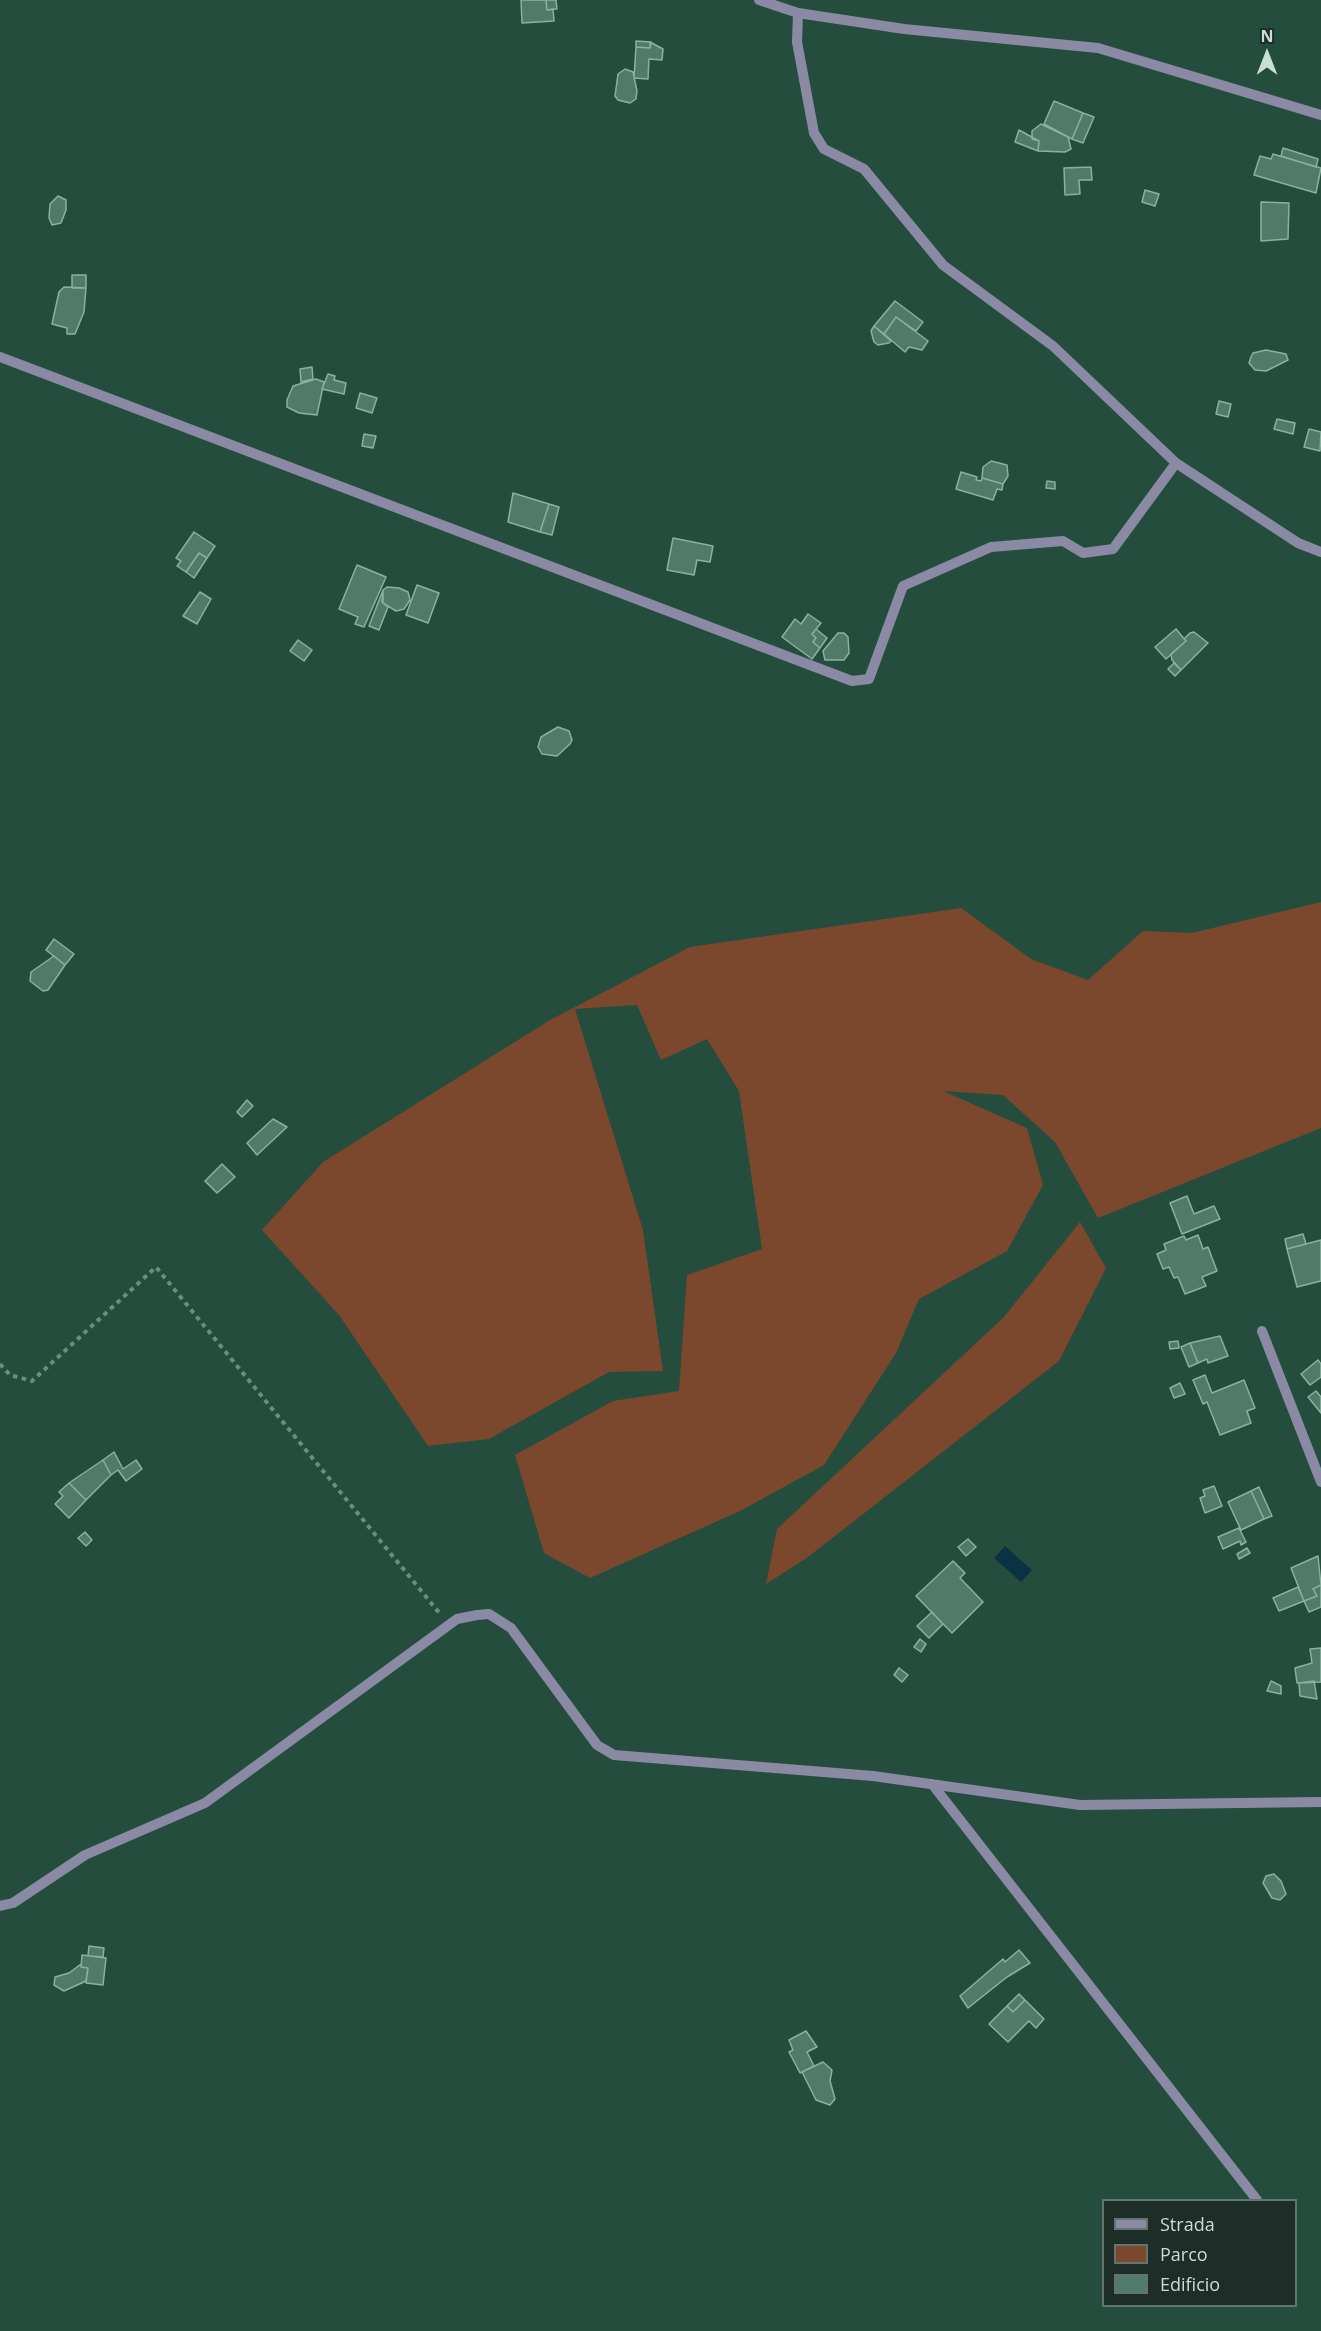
<!DOCTYPE html>
<style>
body{margin:0}
#map{position:relative;width:1321px;height:2331px;overflow:hidden;background:#254d3e;font-family:"Open Sans",sans-serif}
canvas{display:block}
.legend{position:absolute;left:1102px;top:2199px;width:195px;height:108px;box-sizing:border-box;background:#1d2e28;border:2px solid #62746d;margin:0;padding:8px 10px;list-style:none;font-size:18px;color:#c9ded5}
.legend li{display:flex;align-items:center;gap:12px;height:30px}
.legend b{width:30px;border:2px solid #62746d}
.north{position:absolute;left:1237px;top:24px;width:60px;height:60px;-webkit-text-stroke:4px #1d2e28;paint-order:stroke;rotate:0deg;font-size:16px;font-weight:700;line-height:24px;text-align:center;color:#c9ded5}
.north::after{content:'';display:block;margin:auto;width:21px;height:27px;background:#c9ded5;clip-path:polygon(50% 0,100% 100%,50% 72%,0 100%)}
</style>
<div id="map">
<canvas width="1321" height="2331"></canvas>
<ul class="legend">
<li><b style="height:8px;background:#8b8aa5"></b>Strada</li>
<li><b style="height:16px;background:#7b482d"></b>Parco</li>
<li><b style="height:16px;background:#527a6b"></b>Edificio</li>
</ul>
<div class="north">N</div>
</div>
<script>
const context = document.querySelector('canvas').getContext('2d');
context.lineJoin = 'round';
function paint(path, color) {
  context.fillStyle = color;
  context.fill(path, 'evenodd');
}
function poly(rows) {
  const path = new Path2D();
  for (const r of rows) {
    path.moveTo(r[0], r[1]);
    for (let i = 2; i < r.length; i += 2) path.lineTo(r[i], r[i + 1]);
  }
  return path;
}
function stroke(path, color, width, dash) {
  context.strokeStyle = color;
  context.lineWidth = width;
  context.lineCap = dash ? 'butt' : 'round';
  context.setLineDash(dash || []);
  context.stroke(path);
}
const green = poly([
 [1321,902,1321,1128,1098,1218,1055,1142,1003,1095,943,1091,1027,1128,1043,1185,1007,1251,919,1299,896,1353,824,1465,740,1511,590,1578,544,1553,515,1455,613,1401,679,1391,687,1275,762,1249,739,1091,707,1039,661,1060,637,1005,575,1009,643,1230,663,1371,609,1372,489,1439,428,1446,339,1315,262,1230,323,1162,550,1020,690,947,961,908,1031,959,1088,980,1143,931,1192,933],
 [1080,1222,1106,1268,1059,1361,808,1557,766,1584,777,1529,1004,1317]
]);
const water = poly([
 [1005,1546,1032,1570,1021,1582,994,1558]
]);
const building = poly([
 [521,0,546,0,547,10,553,9,554,21,522,23,521,0],
 [546,0,556,0,557,9,547,10,546,0],
 [636,41,651,42,650,48,636,47,636,41],
 [650,42,663,49,662,60,649,59,648,79,634,78,636,47,650,48,650,42],
 [625,69,633,72,637,91,636,99,630,103,618,100,615,96,618,74,625,69],
 [1054,101,1083,113,1072,139,1044,124,1054,101],
 [1083,113,1094,117,1083,143,1072,139,1083,113],
 [1041,124,1068,137,1071,149,1065,152,1038,151,1039,141,1032,139,1032,131,1041,124],
 [1019,130,1039,141,1038,151,1015,142,1019,130],
 [1283,148,1318,159,1316,167,1281,156,1283,148],
 [1273,154,1321,168,1316,193,1254,175,1260,156,1271,159,1273,154],
 [1091,167,1092,180,1079,180,1080,194,1065,195,1064,168,1091,167],
 [1145,190,1159,194,1155,206,1142,202,1145,190],
 [58,196,66,200,66,210,61,223,52,225,49,218,50,204,58,196],
 [1261,202,1289,203,1288,239,1261,241,1261,202],
 [72,275,86,275,86,288,72,288,72,275],
 [64,287,86,288,84,312,75,334,67,334,67,328,52,324,59,292,64,287],
 [895,301,923,322,916,331,896,317,884,334,874,326,895,301],
 [896,317,928,341,922,350,909,347,905,352,884,334,896,317],
 [874,326,891,341,889,343,878,345,874,342,871,331,874,326],
 [1266,350,1286,354,1288,360,1266,371,1255,370,1249,363,1251,357,1253,353,1266,350],
 [312,367,313,379,301,382,300,369,312,367],
 [328,374,335,376,334,380,346,383,344,394,322,389,328,374],
 [316,379,324,382,317,415,299,413,287,407,287,400,293,386,316,379],
 [360,393,377,398,372,413,356,408,360,393],
 [1219,401,1231,404,1228,417,1216,414,1219,401],
 [1277,419,1295,423,1293,434,1274,429,1277,419],
 [1309,429,1321,432,1320,451,1304,447,1309,429],
 [364,434,376,436,373,448,362,446,364,434],
 [991,461,1007,465,1008,476,1003,484,982,478,983,467,991,461],
 [961,472,977,477,976,480,981,481,982,478,1003,484,1002,490,997,489,993,500,956,489,961,472],
 [1047,481,1055,482,1055,489,1046,488,1047,481],
 [513,493,549,504,540,532,508,522,513,493],
 [549,504,559,507,552,535,540,532,549,504],
 [194,532,215,546,207,558,199,553,186,572,177,566,181,561,176,558,194,532],
 [673,538,713,546,710,562,697,560,694,575,667,570,673,538],
 [199,553,207,558,194,578,186,572,199,553],
 [357,565,386,577,364,627,355,624,358,617,339,609,357,565],
 [417,585,439,593,428,623,406,615,417,585],
 [387,587,399,588,408,592,410,600,404,609,396,611,383,603,383,590,387,587],
 [383,590,382,602,388,607,379,630,369,626,383,590],
 [200,592,211,599,197,624,183,616,200,592],
 [808,614,821,623,812,634,816,638,813,642,820,648,812,659,782,637,795,619,801,624,808,614],
 [816,629,827,638,820,648,813,642,816,638,812,634,816,629],
 [1176,629,1186,641,1166,659,1155,647,1176,629],
 [1194,632,1208,643,1181,670,1172,660,1171,654,1186,641,1184,639,1190,633,1194,632],
 [838,633,844,633,848,637,849,653,844,660,825,660,823,651,838,633],
 [298,640,312,650,304,661,290,651,298,640],
 [1174,663,1181,670,1175,676,1168,669,1174,663],
 [558,727,569,731,572,740,570,744,557,756,542,754,538,747,541,737,558,727],
 [54,939,74,954,65,965,46,950,54,939],
 [54,956,65,965,48,990,43,991,30,981,31,972,54,956],
 [247,1100,253,1106,242,1117,237,1112,247,1100],
 [273,1119,287,1127,257,1155,247,1143,273,1119],
 [222,1164,235,1177,217,1193,205,1181,222,1164],
 [1187,1196,1194,1214,1214,1206,1220,1219,1182,1234,1170,1203,1187,1196],
 [1303,1234,1306,1244,1287,1249,1285,1239,1303,1234],
 [1198,1235,1203,1249,1208,1247,1217,1271,1202,1277,1206,1286,1185,1294,1178,1277,1174,1278,1169,1267,1163,1269,1157,1254,1166,1250,1164,1244,1184,1236,1186,1240,1198,1235],
 [1321,1240,1321,1281,1297,1287,1287,1249,1321,1240],
 [1220,1336,1228,1356,1208,1363,1207,1359,1198,1363,1190,1343,1220,1336],
 [1178,1341,1179,1348,1170,1349,1169,1342,1178,1341],
 [1190,1343,1198,1363,1189,1367,1181,1347,1190,1343],
 [1318,1360,1321,1364,1321,1377,1310,1385,1301,1374,1318,1360],
 [1205,1375,1212,1393,1244,1380,1255,1408,1247,1411,1251,1423,1220,1435,1207,1402,1203,1404,1193,1380,1205,1375],
 [1180,1383,1185,1394,1174,1398,1170,1388,1180,1383],
 [1316,1391,1321,1397,1321,1413,1308,1397,1316,1391],
 [114,1452,123,1469,136,1460,142,1469,126,1481,118,1470,111,1475,103,1460,114,1452],
 [103,1460,111,1475,86,1500,69,1483,103,1460],
 [69,1483,86,1500,69,1518,55,1504,63,1496,59,1492,69,1483],
 [1214,1486,1222,1506,1205,1513,1200,1498,1205,1496,1203,1490,1214,1486],
 [1259,1487,1272,1516,1264,1519,1251,1491,1259,1487],
 [1251,1491,1264,1519,1241,1530,1228,1502,1251,1491],
 [1239,1528,1246,1542,1241,1545,1240,1541,1223,1549,1218,1537,1239,1528],
 [85,1532,92,1540,86,1546,78,1538,85,1532],
 [968,1539,976,1547,966,1556,958,1547,968,1539],
 [1247,1548,1250,1553,1239,1559,1237,1554,1247,1548],
 [1318,1556,1321,1585,1313,1589,1317,1596,1304,1601,1291,1568,1318,1556],
 [953,1561,965,1573,960,1578,983,1602,952,1633,916,1596,953,1561],
 [1321,1585,1321,1607,1309,1612,1304,1601,1317,1596,1313,1589,1321,1585],
 [1298,1587,1304,1601,1279,1611,1273,1598,1298,1587],
 [932,1612,943,1624,929,1638,917,1626,932,1612],
 [920,1639,926,1644,921,1652,914,1647,920,1639],
 [1321,1648,1321,1682,1297,1683,1295,1668,1312,1663,1310,1649,1321,1648],
 [899,1668,908,1675,902,1682,894,1675,899,1668],
 [1271,1681,1281,1686,1281,1694,1267,1691,1271,1681],
 [1314,1681,1317,1699,1300,1696,1299,1683,1314,1681],
 [1274,1874,1281,1881,1286,1894,1280,1900,1272,1898,1263,1883,1266,1876,1274,1874],
 [89,1946,104,1948,103,1957,88,1956,89,1946],
 [1019,1950,1030,1963,1007,1977,968,2008,960,1996,1003,1959,1005,1962,1019,1950],
 [82,1955,106,1958,103,1985,86,1983,88,1968,81,1967,82,1955],
 [81,1964,81,1967,88,1968,86,1981,64,1991,54,1985,55,1977,69,1973,81,1964],
 [1019,1994,1025,2000,1013,2012,1007,2006,1019,1994],
 [1025,2000,1044,2019,1036,2028,1029,2021,1008,2042,989,2024,1007,2006,1013,2012,1025,2000],
 [806,2031,817,2047,807,2052,814,2066,800,2073,789,2052,793,2050,789,2040,806,2031],
 [823,2062,832,2070,830,2081,835,2099,830,2105,816,2100,802,2072,823,2062]
]);
const path = poly([
 [0,1364,10,1375,32,1381,156,1267,441,1615]
]);
const minor = poly([
 [759,0,798,13,904,29,1098,48,1321,115],
 [798,13,797,42,814,133,824,149,864,169,943,265,1053,346,1176,463,1298,543,1321,552],
 [0,357,852,681,869,679,903,586,991,547,1063,541,1083,553,1113,549,1176,463],
 [1262,1331,1321,1482],
 [932,1784,1257,2200],
 [0,1906,13,1903,85,1855,205,1803,457,1619,477,1615,489,1614,511,1628,597,1745,614,1755,873,1776,1080,1805,1321,1802]
]);
paint(green, '#7b482d');
paint(water, '#093343');
paint(building, '#527a6b');
stroke(building, '#88b2a1', 1.5);
stroke(path, '#6d8d80', 4, [4.5, 4.5]);
stroke(minor, '#8b8aa5', 10);
</script>
